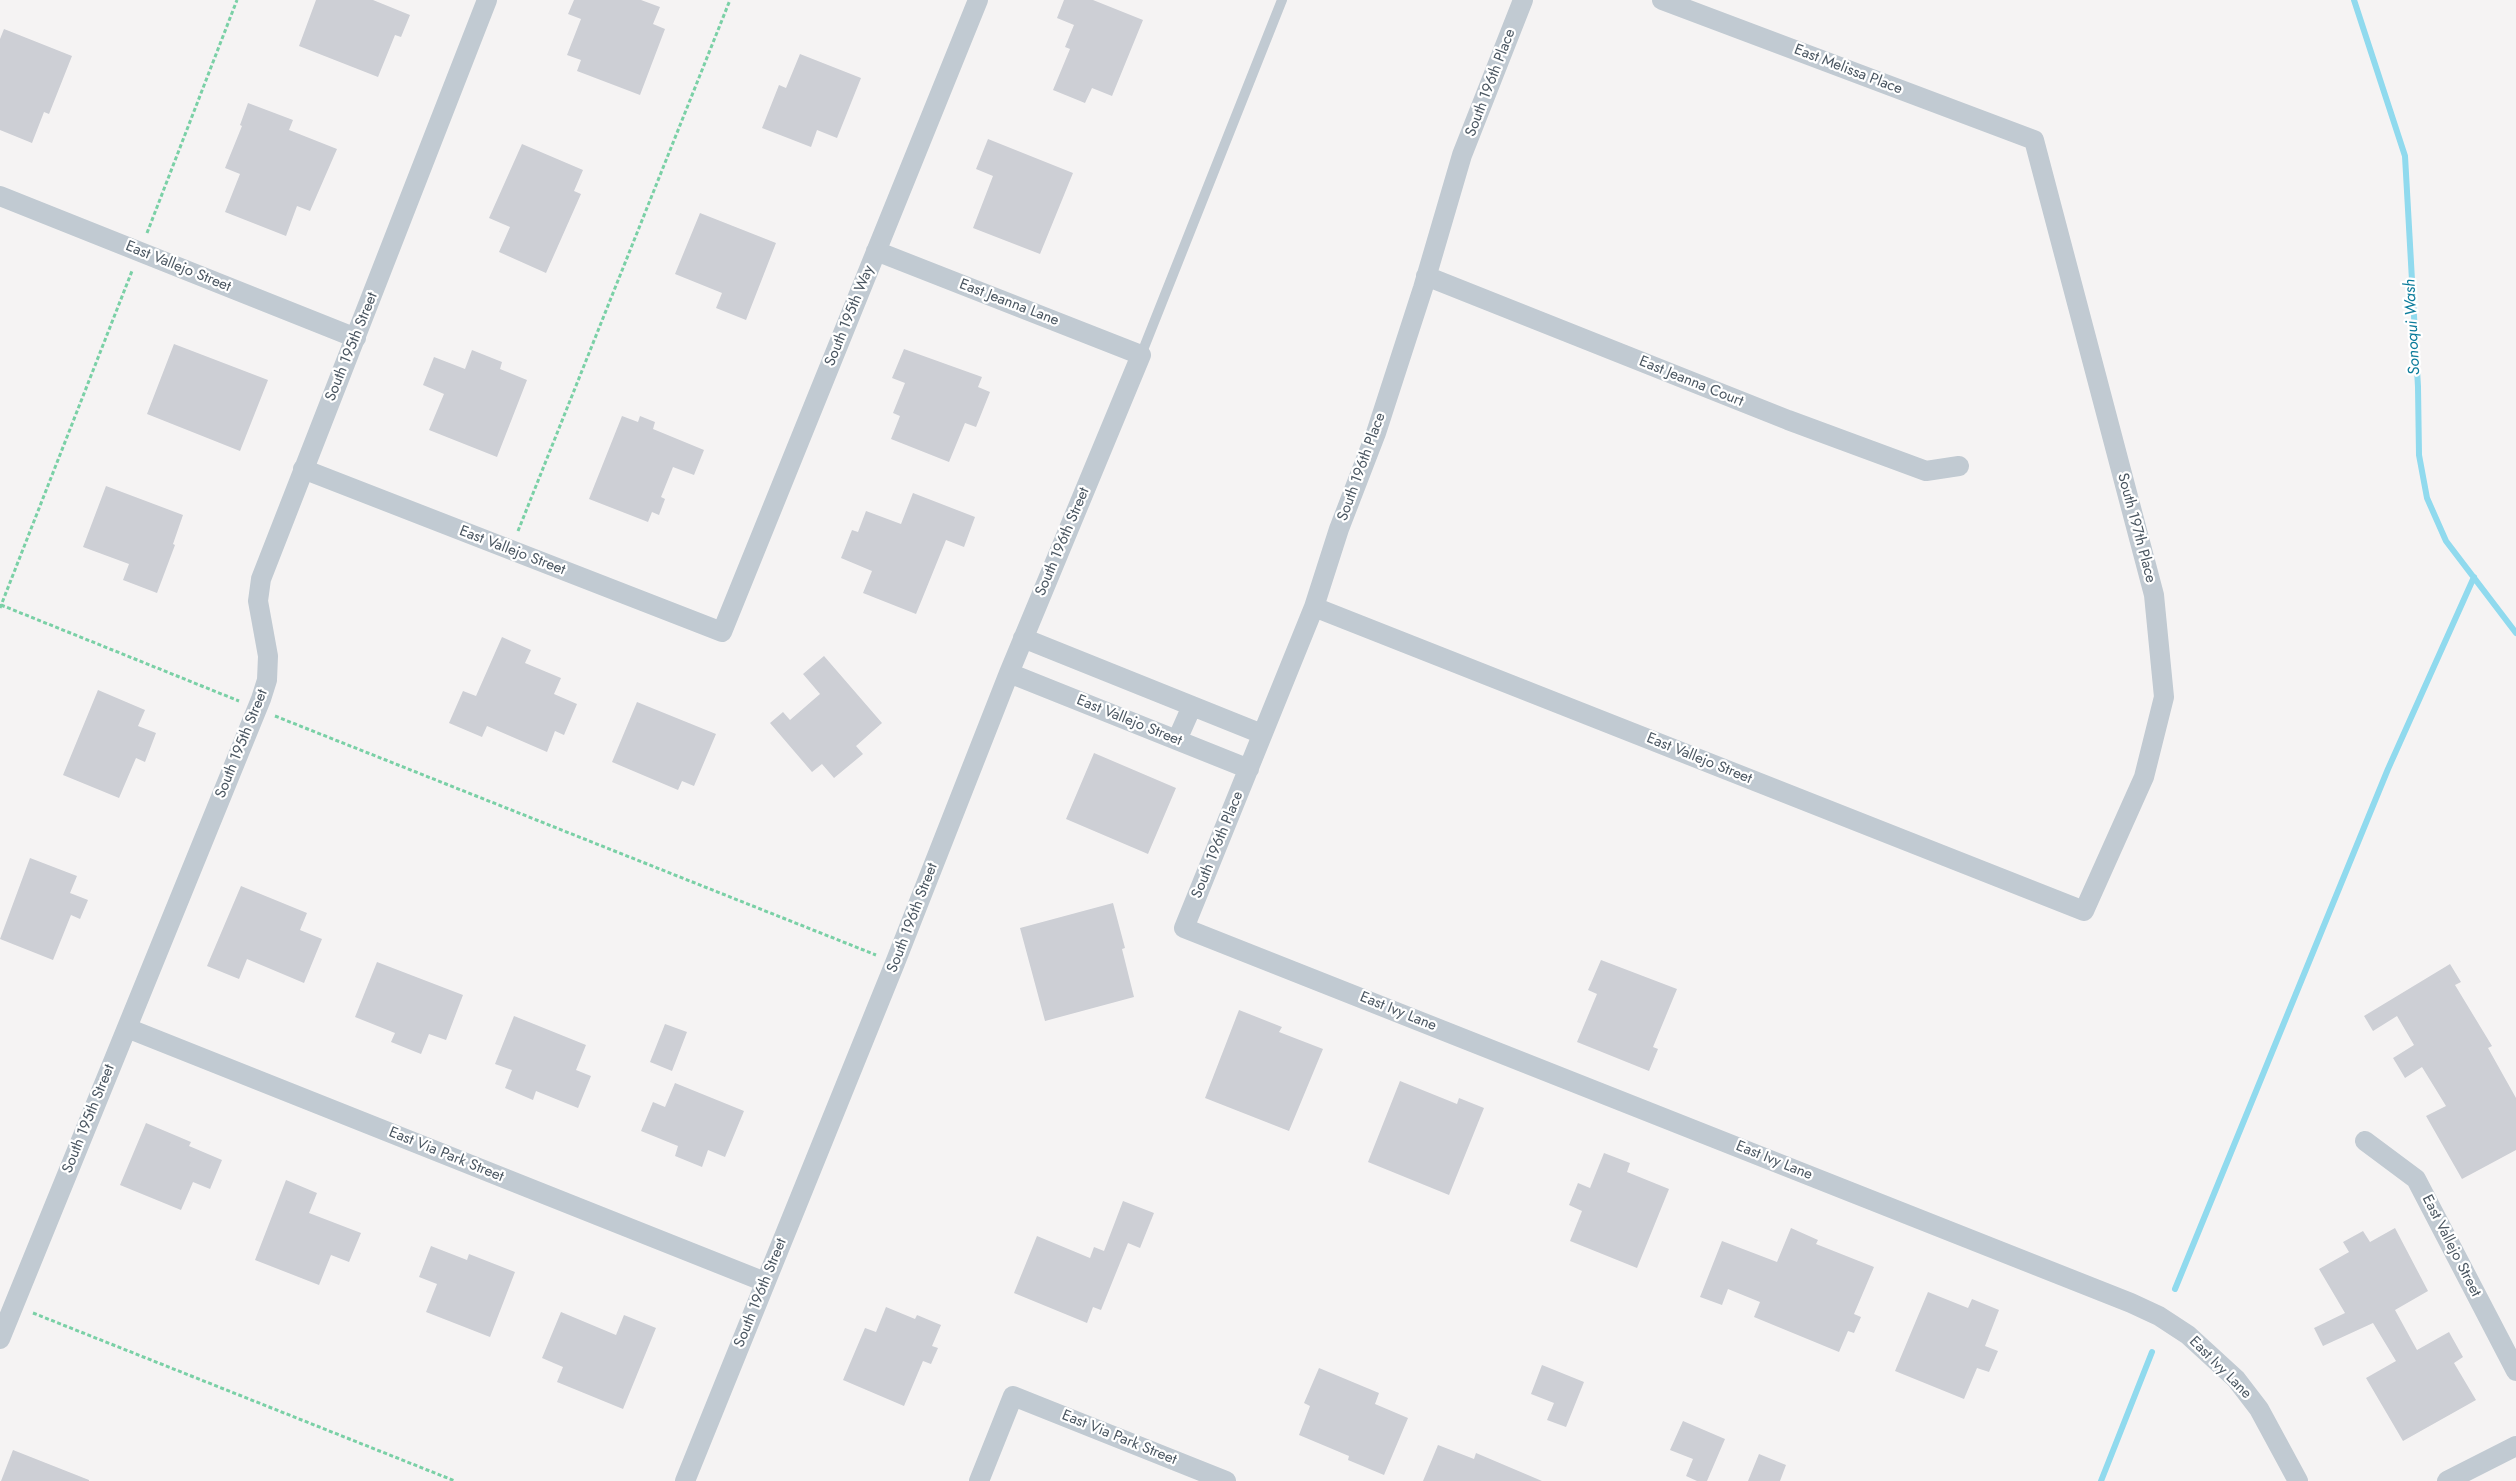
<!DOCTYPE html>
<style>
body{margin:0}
canvas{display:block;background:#f5f3f3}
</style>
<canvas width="2516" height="1481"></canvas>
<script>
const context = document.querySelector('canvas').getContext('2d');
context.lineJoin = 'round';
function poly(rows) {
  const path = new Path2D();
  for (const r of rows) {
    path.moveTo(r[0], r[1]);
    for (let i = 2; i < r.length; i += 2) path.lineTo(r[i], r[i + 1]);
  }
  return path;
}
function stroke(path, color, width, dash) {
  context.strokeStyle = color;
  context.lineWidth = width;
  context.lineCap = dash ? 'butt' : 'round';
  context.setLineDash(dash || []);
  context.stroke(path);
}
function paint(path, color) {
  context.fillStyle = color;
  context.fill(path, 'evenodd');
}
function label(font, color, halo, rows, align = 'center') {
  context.font = font + ' Jost,sans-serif';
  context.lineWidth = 4.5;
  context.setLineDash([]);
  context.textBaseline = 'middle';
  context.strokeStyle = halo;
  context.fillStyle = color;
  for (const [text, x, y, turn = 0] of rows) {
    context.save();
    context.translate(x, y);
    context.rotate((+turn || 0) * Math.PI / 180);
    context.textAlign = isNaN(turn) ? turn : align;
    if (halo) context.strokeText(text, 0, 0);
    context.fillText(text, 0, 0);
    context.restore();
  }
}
const stream = poly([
 [2354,0,2405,156,2418,387,2419,455,2427,498,2446,541,2516,633],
 [2175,1289,2388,769,2474,577],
 [2101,1481,2152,1352]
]);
const building = poly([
 [316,0,373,0,410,15,401,37,395,35,378,77,299,46],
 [574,0,641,0,660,7,653,24,665,29,640,95,577,71,581,60,567,55,581,19,568,14],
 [1064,0,1093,0,1143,20,1112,96,1092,88,1085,103,1053,90,1070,49,1065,47,1074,25,1057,18],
 [4,29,72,56,49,114,44,112,32,143,0,130,0,39],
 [800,54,861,78,837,138,817,130,811,147,762,128,779,85,786,88],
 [248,103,293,120,289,130,337,149,310,211,297,206,286,236,225,212,240,174,225,168,242,126,240,125],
 [988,139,1073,173,1040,254,973,228,993,176,976,169],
 [522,144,583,170,574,191,581,194,546,273,499,252,510,227,489,218],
 [700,213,776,243,746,320,716,308,722,293,675,274],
 [174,344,268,380,240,451,147,414],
 [904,349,982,377,978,387,990,392,976,427,965,423,949,462,891,439,900,416,893,413,905,383,892,378],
 [472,350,502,362,500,369,527,380,497,457,429,430,444,394,423,385,434,357,465,369],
 [622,416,638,422,640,416,655,422,653,429,704,450,694,475,673,467,661,497,665,499,659,515,652,512,648,522,589,499],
 [106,486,183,515,173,544,175,545,157,593,123,580,129,564,83,547],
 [913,493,975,517,964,547,946,540,916,614,863,593,872,571,841,558,852,530,858,532,866,511,901,524],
 [502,637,531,650,525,663,561,678,554,694,577,704,564,735,555,731,547,752,487,726,482,737,449,723,463,691,476,696],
 [824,656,882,723,856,746,863,754,834,778,822,764,812,772,770,723,783,712,790,720,820,694,803,674],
 [98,690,145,710,138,726,156,733,145,762,136,758,119,798,63,775],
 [637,702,716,734,694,786,682,781,678,790,612,762],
 [1094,753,1176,788,1148,854,1066,819],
 [30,858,77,876,70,893,88,900,80,919,71,915,53,960,0,939],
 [241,886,307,913,300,930,322,939,304,983,247,959,239,979,207,966],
 [1113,903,1125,948,1122,949,1134,997,1045,1021,1020,928],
 [1601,960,1677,989,1653,1047,1658,1049,1649,1071,1577,1042,1597,994,1588,990],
 [377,962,463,995,446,1040,429,1034,421,1054,391,1042,395,1033,355,1017],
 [2450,964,2461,982,2455,985,2492,1046,2488,1048,2516,1098,2516,1150,2462,1179,2426,1116,2446,1106,2422,1067,2405,1078,2393,1058,2414,1045,2397,1016,2373,1031,2364,1016],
 [1239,1010,1282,1027,1279,1032,1323,1049,1289,1131,1205,1098],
 [514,1016,586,1045,576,1070,591,1076,578,1108,536,1091,533,1100,505,1088,512,1070,495,1064],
 [665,1024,687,1032,672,1071,650,1062],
 [1400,1081,1457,1104,1459,1098,1484,1108,1449,1195,1368,1162],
 [675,1083,744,1111,725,1157,708,1150,702,1167,675,1156,678,1146,641,1131,653,1102,665,1107],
 [146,1123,191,1142,189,1146,222,1160,210,1189,193,1182,181,1210,120,1185],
 [1604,1153,1630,1163,1627,1172,1669,1189,1637,1268,1570,1241,1582,1211,1569,1205,1578,1183,1590,1188],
 [286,1180,317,1193,309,1213,361,1233,349,1262,331,1255,319,1285,255,1260],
 [1123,1201,1154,1213,1140,1248,1128,1243,1101,1310,1093,1307,1087,1323,1014,1293,1037,1236,1090,1258,1094,1247,1104,1251],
 [1791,1228,1818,1240,1816,1244,1874,1267,1854,1314,1861,1317,1854,1333,1848,1331,1839,1352,1754,1317,1760,1302,1728,1289,1722,1305,1700,1297,1722,1241,1777,1262],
 [2395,1228,2428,1291,2395,1310,2417,1350,2449,1332,2463,1357,2454,1363,2476,1400,2403,1441,2366,1378,2396,1361,2373,1323,2323,1346,2314,1328,2345,1313,2319,1269,2349,1252,2343,1242,2363,1231,2370,1242],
 [431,1246,467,1260,469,1254,515,1272,490,1337,426,1312,437,1284,419,1277],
 [1928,1292,1968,1308,1972,1299,1999,1310,1985,1346,1998,1351,1989,1372,1977,1368,1964,1399,1895,1371],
 [886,1307,915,1319,917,1315,941,1325,932,1346,938,1348,931,1364,923,1361,904,1406,843,1380,865,1328,876,1332],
 [561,1312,616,1335,624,1315,656,1328,623,1409,557,1382,563,1367,542,1358],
 [1542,1365,1584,1382,1566,1427,1547,1420,1554,1403,1531,1394],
 [1319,1368,1379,1393,1375,1404,1408,1418,1384,1475,1348,1460,1349,1456,1299,1435,1310,1406,1304,1403],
 [1683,1421,1725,1439,1707,1481,1697,1481,1686,1476,1693,1459,1670,1450],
 [1438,1445,1474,1459,1476,1453,1542,1481,1423,1481],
 [13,1450,89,1480,89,1481,1,1481],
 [1759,1454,1786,1465,1780,1481,1748,1481]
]);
const path = poly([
 [147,233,237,0],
 [518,531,730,0],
 [1,605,239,701],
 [0,608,132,271],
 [275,716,876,955],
 [33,1313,455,1481]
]);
const service = poly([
 [1141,355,1282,0]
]);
const minor = poly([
 [1523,0,1462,155,1423,288,1376,433,1339,529,1314,607,1184,928,2131,1303,2159,1316,2188,1335,2236,1379,2259,1409,2298,1481],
 [0,196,356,338],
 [1426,276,1788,420,1926,471,1959,466],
 [303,469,722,632,978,0],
 [1314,607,2084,911,2144,777,2164,697,2154,595,2034,140,1662,0],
 [1023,638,1262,734],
 [1009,673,1249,769],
 [1177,740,1192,706],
 [127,1028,765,1282],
 [2365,1141,2416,1179,2516,1371],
 [0,1339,261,699,267,680,268,656,258,601,261,579,487,0],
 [685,1481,895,963,1009,673,1141,355,876,251],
 [979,1481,1013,1396,1226,1481],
 [2447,1481,2516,1446]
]);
const streetNames = [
 ["East Melissa Place",1848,70,21],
 ["South 196th Place",1491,83,-69],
 ["East Vallejo Street",178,267,22],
 ["East Jeanna Lane",1009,303,21],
 ["South 195th Way",850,316,-68],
 ["South 195th Street",352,347,-68],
 ["East Jeanna Court",1691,382,22],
 ["South 196th Place",1362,467,-70],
 ["South 197th Place",2136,528,75],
 ["South 196th Street",1063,542,-67],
 ["East Vallejo Street",512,551,21],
 ["East Vallejo Street",1129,721,22],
 ["South 195th Street",242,744,-68],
 ["East Vallejo Street",1699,759,22],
 ["South 196th Place",1218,845,-68],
 ["South 196th Street",913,918,-69],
 ["East Ivy Lane",1398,1012,22],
 ["South 195th Street",89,1119,-68],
 ["East Via Park Street",446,1155,22],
 ["East Ivy Lane",1774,1161,22],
 ["East Vallejo Street",2451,1246,63],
 ["South 196th Street",761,1293,-68],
 ["East Ivy Lane",2220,1368,45],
 ["East Via Park Street",1119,1438,22]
];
const waterNames = [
 ["Sonoqui Wash",2413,327,-93]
];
stroke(stream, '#90daee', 6);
paint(building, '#cdcfd5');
stroke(path, '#7ad0a6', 3, [4, 2.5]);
stroke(service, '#c1cad2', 10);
stroke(minor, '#c1cad2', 20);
label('15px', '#4a5661', '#fff', streetNames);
label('italic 16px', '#0c7c9b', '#fff', waterNames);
</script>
